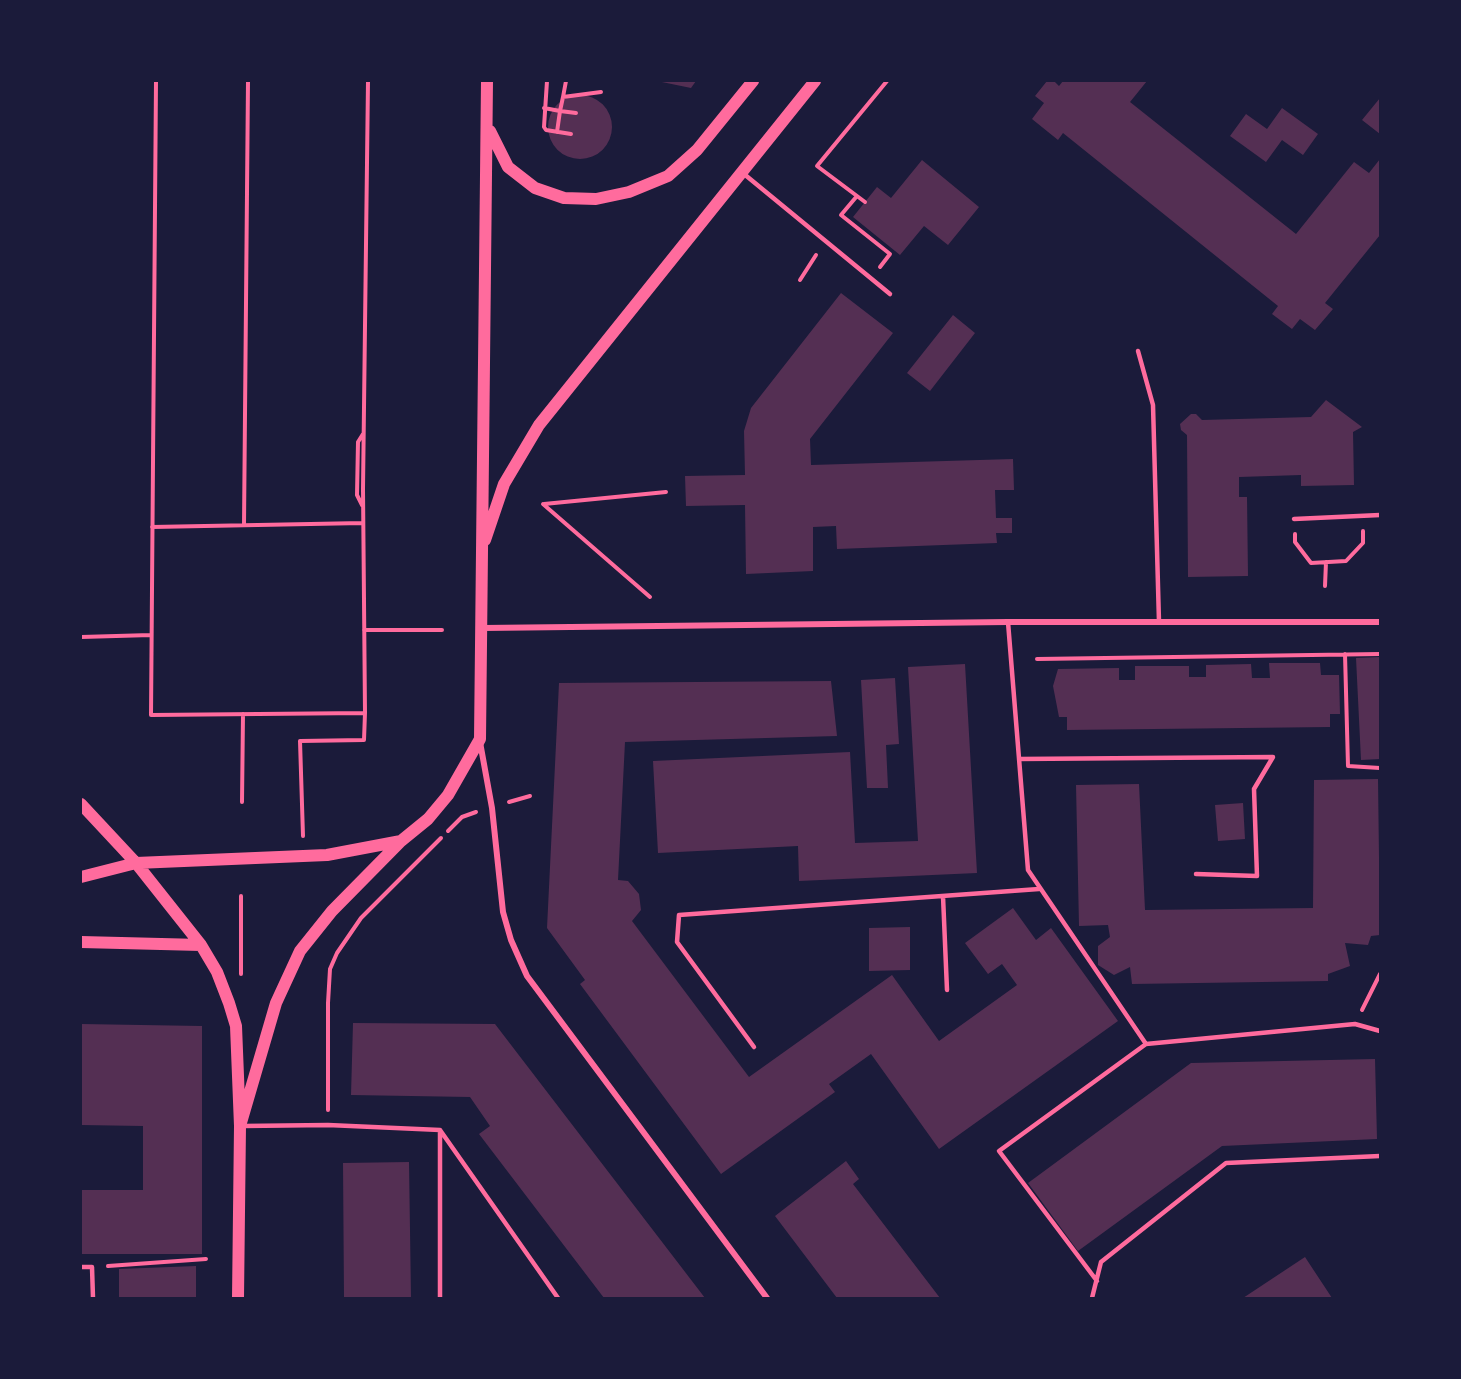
<!DOCTYPE html>
<style>
body{margin:0}
#map{position:relative;width:1461px;height:1379px;overflow:hidden;background:#1b1b3a;font-family:Mulish,sans-serif}
canvas{display:block}
.frame{position:absolute;inset:0;border:82px solid #1b1b3a;pointer-events:none}
</style>
<div id="map">
<canvas width="1461" height="1379"></canvas>
<div class="frame"></div>
</div>
<script>
const context = document.querySelector('canvas').getContext('2d');
context.lineJoin = 'round';
function paint(path, color) {
  context.fillStyle = color;
  context.fill(path, 'evenodd');
}
function poly(rows) {
  const path = new Path2D();
  for (const r of rows) {
    if (r.length === 3) {
      path.moveTo(r[0] + r[2], r[1]);
      path.arc(r[0], r[1], r[2], 0, 2 * Math.PI);
      continue;
    }
    path.moveTo(r[0], r[1]);
    for (let i = 2; i < r.length; i += 2) path.lineTo(r[i], r[i + 1]);
  }
  return path;
}
function stroke(path, color, width, dash) {
  context.strokeStyle = color;
  context.lineWidth = width;
  context.lineCap = dash ? 'butt' : 'round';
  context.setLineDash(dash || []);
  context.stroke(path);
}
const building = poly([
 [657,81,696,81,691,88],
 [1047,81,1054,81,1059,86,1063,81,1147,81,1130,102,1296,234,1354,162,1369,173,1380,159,1380,235,1325,303,1333,309,1315,330,1300,319,1292,329,1272,314,1278,306,1063,133,1058,140,1032,119,1044,103,1035,96],
 [580,127,32],
 [1380,98,1380,134,1362,120],
 [1282,108,1318,134,1303,155,1282,140,1266,162,1230,136,1246,114,1267,129],
 [922,160,979,207,948,245,924,226,900,255,853,217,877,187,891,198],
 [841,293,893,333,810,439,811,465,1013,459,1014,490,995,490,996,518,1012,518,1012,533,996,533,997,543,837,549,836,526,813,527,813,571,746,574,745,505,686,506,685,476,745,475,744,431,751,408],
 [953,315,975,333,930,391,907,373],
 [1326,400,1362,427,1353,432,1354,485,1301,486,1301,475,1239,477,1239,497,1247,497,1248,576,1188,577,1187,435,1181,430,1180,424,1191,414,1196,414,1202,420,1311,417],
 [1380,657,1380,759,1361,760,1356,658],
 [1269,663,1320,663,1321,675,1339,675,1340,714,1330,714,1330,727,1067,730,1067,717,1059,717,1053,686,1058,669,1119,668,1119,680,1135,680,1135,666,1189,666,1189,677,1206,677,1206,665,1251,664,1252,678,1270,678],
 [965,664,977,873,799,881,798,846,658,853,653,761,850,752,855,843,918,841,908,667],
 [895,678,899,744,886,745,888,788,867,788,861,680],
 [831,681,837,736,625,742,618,880,628,881,639,894,641,910,632,921,749,1077,892,975,939,1041,1017,985,1002,964,988,974,965,943,1013,908,1036,940,1051,928,1118,1021,939,1149,871,1054,829,1084,835,1092,721,1174,580,984,585,980,547,928,559,683],
 [1378,779,1380,935,1371,936,1368,945,1345,943,1350,966,1328,974,1328,981,1132,984,1130,967,1114,975,1098,965,1098,946,1110,937,1108,925,1079,926,1076,785,1139,784,1145,910,1313,908,1314,780],
 [1243,803,1245,839,1218,841,1215,805],
 [910,927,910,970,869,971,869,928],
 [353,1023,495,1024,705,1298,604,1298,479,1134,490,1126,470,1097,351,1095],
 [81,1024,202,1026,202,1254,81,1254,81,1190,143,1190,143,1126,81,1125],
 [1375,1059,1377,1139,1222,1146,1078,1251,1028,1183,1191,1063],
 [846,1161,859,1179,853,1184,940,1298,837,1298,775,1216],
 [409,1162,411,1298,344,1298,343,1163],
 [1305,1257,1332,1298,1243,1298],
 [196,1266,196,1298,119,1298,119,1269]
]);
const path = poly([
 [156,81,151,715,365,713,363,489,368,81],
 [547,81,544,127,546,130,571,134],
 [563,97,566,81],
 [544,108,560,111,557,132],
 [576,113,560,111,563,97,601,92],
 [857,196,841,215,890,254,880,267],
 [865,202,817,166,887,81],
 [800,280,816,255],
 [543,504,650,597],
 [544,504,666,492],
 [362,505,357,495,358,442,363,434],
 [244,525,248,81],
 [152,527,363,523],
 [1295,534,1295,542,1311,563,1346,561,1363,543,1363,531],
 [1325,586,1326,562],
 [364,630,442,630],
 [81,637,151,635],
 [1345,654,1348,766,1380,768],
 [1037,659,1380,654],
 [242,802,243,714],
 [509,802,530,796],
 [448,831,462,817,476,812],
 [303,836,300,741,364,740,365,713],
 [241,974,241,896],
 [1362,1010,1380,974],
 [328,1110,328,1003,330,969,337,953,361,918,441,838],
 [108,1266,206,1259]
]);
const service = poly([
 [744,174,890,294],
 [1138,351,1153,405,1159,622],
 [1294,519,1380,515],
 [1008,622,1028,870,1146,1044,1355,1024,1380,1031],
 [1019,759,1273,757,1254,789,1257,876,1196,874],
 [943,896,947,990],
 [754,1047,677,942,679,915,1039,889],
 [243,1126,328,1125,440,1130,558,1298],
 [81,1267,92,1267,93,1298],
 [1097,1281,999,1151,1146,1044],
 [440,1298,440,1130],
 [1092,1298,1101,1262,1226,1163,1380,1156]
]);
const minor = poly([
 [483,628,1008,622,1380,622],
 [480,742,492,808,503,912,511,940,527,976,767,1298]
]);
const secondary = poly([
 [490,131,508,167,535,188,564,198,596,199,629,192,668,176,697,150,753,81],
 [485,540,504,484,539,425,815,81],
 [81,804,136,863,201,945,217,972,229,1003,236,1026,240,1126,238,1298],
 [81,877,136,863,327,855,401,841],
 [81,942,201,945],
 [240,1126,276,1003,300,951,332,911,401,841,428,819,448,795,480,739,487,81]
]);
paint(building, '#542f53');
stroke(path, '#ff6b9d', 4);
stroke(service, '#ff6b9d', 4.5);
stroke(minor, '#ff6b9d', 6);
stroke(secondary, '#ff6b9d', 12);
</script>
